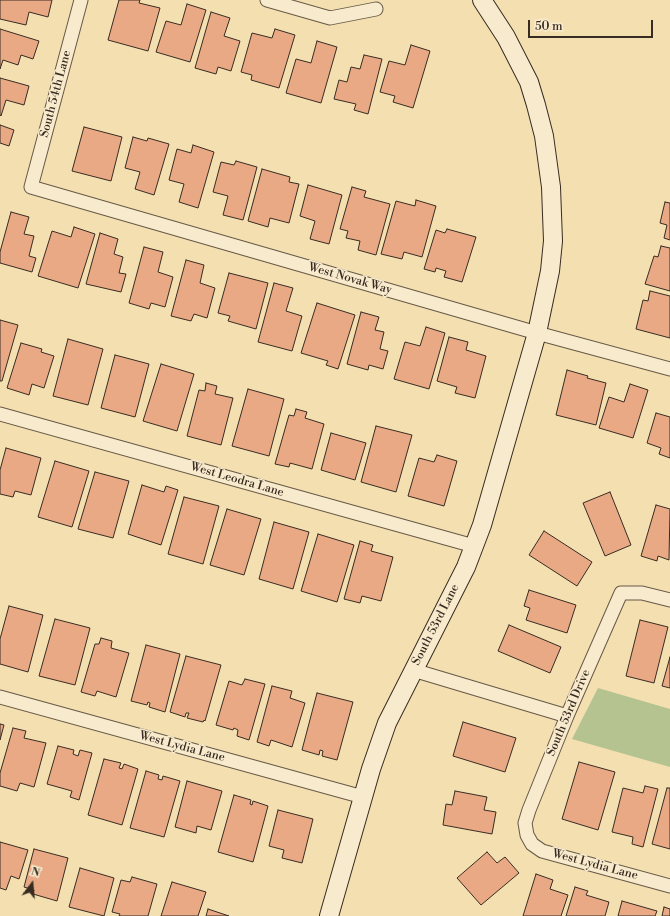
<!DOCTYPE html>
<style>
body{margin:0}
#map{position:relative;width:670px;height:916px;overflow:hidden;background:#f4dfb1;font-family:"Libre Bodoni",serif}
canvas{display:block}
.north{position:absolute;left:12px;top:864px;width:40px;height:40px;-webkit-text-stroke:3px #f8eacc;paint-order:stroke;rotate:16deg;font-size:11px;font-weight:700;line-height:16px;text-align:center;color:#382c22}
.north::after{content:'';display:block;margin:auto;width:14px;height:18px;background:#382c22;clip-path:polygon(50% 0,100% 100%,50% 72%,0 100%)}
.scale{position:absolute;left:528px;top:20px;width:125px;height:18px;box-sizing:border-box;border:2px solid #382c22;border-top:0;padding-left:5px;font-size:12px;line-height:14px;white-space:nowrap;color:#382c22;-webkit-text-stroke:3px #f8eacc;paint-order:stroke}
</style>
<div id="map">
<canvas width="670" height="916"></canvas>
<div class="north">N</div>
<div class="scale">50 m</div>
</div>
<script>
const context = document.querySelector('canvas').getContext('2d');
context.lineJoin = 'round';
function paint(path, color) {
  context.fillStyle = color;
  context.fill(path, 'evenodd');
}
function poly(rows) {
  const path = new Path2D();
  for (const r of rows) {
    path.moveTo(r[0], r[1]);
    for (let i = 2; i < r.length; i += 2) path.lineTo(r[i], r[i + 1]);
  }
  return path;
}
function stroke(path, color, width, dash) {
  context.strokeStyle = color;
  context.lineWidth = width;
  context.lineCap = dash ? 'butt' : 'round';
  context.setLineDash(dash || []);
  context.stroke(path);
}
function label(font, color, halo, rows, align = 'center') {
  context.font = font + ' "Libre Bodoni",serif';
  context.lineWidth = 3;
  context.setLineDash([]);
  context.textBaseline = 'middle';
  context.strokeStyle = halo;
  context.fillStyle = color;
  for (const [text, x, y, turn = 0] of rows) {
    context.save();
    context.translate(x, y);
    context.rotate((+turn || 0) * Math.PI / 180);
    context.textAlign = isNaN(turn) ? turn : align;
    if (halo) context.strokeText(text, 0, 0);
    context.fillText(text, 0, 0);
    context.restore();
  }
}
const green = poly([
 [598,688,670,709,670,767,572,739]
]);
const building = poly([
 [0,0,52,0,48,17,29,12,26,25,0,19,0,0],
 [119,0,140,0,139,3,160,8,148,51,108,40,119,0],
 [187,4,206,10,190,62,156,52,166,21,181,25,187,4],
 [211,12,230,18,224,36,240,41,231,71,218,67,216,74,195,68,211,12],
 [0,29,39,41,33,59,21,55,18,65,3,60,0,69,0,29],
 [275,29,295,35,279,88,251,80,252,75,241,72,252,33,272,38,275,29],
 [317,41,337,47,321,103,286,93,296,59,311,63,317,41],
 [411,45,430,51,413,108,393,102,395,96,380,92,389,61,405,65,411,45],
 [364,55,382,59,368,114,354,110,356,104,334,99,339,80,347,82,351,67,360,69,364,55],
 [0,78,29,86,24,105,6,100,1,116,0,115,0,78],
 [0,125,14,130,9,146,0,143,0,125],
 [84,127,122,137,111,181,72,171,84,127],
 [133,137,147,141,148,138,169,144,154,195,135,189,140,172,125,168,133,137],
 [193,145,214,152,198,208,179,202,184,184,169,180,177,149,191,153,193,145],
 [236,161,257,167,243,220,223,215,228,196,213,192,221,162,234,165,236,161],
 [262,169,290,177,289,182,299,184,289,223,270,218,268,227,248,221,262,169],
 [308,185,342,195,329,244,310,239,315,221,300,216,308,185],
 [352,187,366,191,364,197,390,204,376,255,358,250,360,241,346,238,348,231,340,229,352,187],
 [416,200,436,206,422,257,404,252,402,259,381,254,396,201,415,206,416,200],
 [665,202,670,203,670,240,664,238,667,225,660,223,665,202],
 [11,212,29,217,24,234,34,236,29,256,36,258,32,272,0,263,0,252,11,212],
 [74,227,95,234,78,288,38,276,52,231,71,237,74,227],
 [447,229,476,237,462,282,444,277,446,271,436,268,435,272,424,269,436,230,445,233,447,229],
 [100,233,118,239,114,254,123,257,119,273,126,274,121,292,86,284,100,233],
 [661,246,670,248,670,291,645,284,654,256,658,257,661,246],
 [144,247,163,252,158,272,173,277,165,307,151,303,149,309,129,303,144,247],
 [186,260,204,265,200,283,215,288,207,318,194,314,191,321,171,316,186,260],
 [229,273,268,283,256,329,228,321,230,316,218,313,229,273],
 [274,283,293,288,286,311,302,316,292,351,258,342,274,283],
 [650,291,670,296,670,338,636,329,643,300,648,301,650,291],
 [317,303,355,315,338,369,326,365,328,361,301,353,317,303],
 [361,312,379,317,375,330,384,332,380,349,388,351,383,369,369,365,368,370,347,364,361,312],
 [0,320,18,325,2,381,0,381,0,320],
 [426,327,445,333,429,389,394,379,405,342,420,346,426,327],
 [449,337,468,342,466,350,486,356,475,398,455,393,457,387,437,381,449,337],
 [68,339,103,349,88,405,53,396,68,339],
 [21,343,42,349,41,352,54,356,44,388,32,384,29,395,7,388,21,343],
 [115,355,149,364,135,417,101,408,115,355],
 [161,364,194,374,177,431,143,421,161,364],
 [567,370,588,376,587,378,606,383,596,425,556,415,567,370],
 [206,383,217,386,215,394,233,398,221,445,187,436,199,390,205,391,206,383],
 [630,384,648,390,633,438,599,428,609,397,624,402,630,384],
 [248,389,284,399,269,456,232,446,248,389],
 [296,409,307,412,305,418,324,424,312,469,290,463,289,467,275,464,289,415,294,416,296,409],
 [656,413,670,417,670,458,659,454,661,448,647,443,656,413],
 [376,426,412,435,396,492,361,482,376,426],
 [331,433,366,443,355,480,321,470,331,433],
 [6,448,41,458,31,495,15,491,13,497,0,494,0,470,6,448],
 [437,455,457,461,444,506,408,496,419,458,434,462,437,455],
 [55,461,89,471,72,527,38,517,55,461],
 [95,472,129,481,113,538,78,529,95,472],
 [142,485,164,492,166,486,178,490,161,545,128,534,142,485],
 [610,492,631,545,605,556,583,503,610,492],
 [184,497,219,506,203,564,168,554,184,497],
 [656,505,670,509,669,560,658,556,657,561,641,556,656,505],
 [227,509,261,519,244,575,210,565,227,509],
 [274,522,309,532,293,589,259,579,274,522],
 [544,531,592,562,577,586,529,555,544,531],
 [318,534,354,545,337,602,301,591,318,534],
 [360,541,373,545,371,551,393,557,381,601,362,596,360,603,344,599,360,541],
 [529,590,576,605,567,633,526,620,530,608,524,606,529,590],
 [9,606,43,615,28,672,0,664,0,639,9,606],
 [55,619,90,628,75,685,39,676,55,619],
 [640,620,668,627,654,683,626,676,640,620],
 [509,625,561,647,550,673,498,651,509,625],
 [101,638,112,641,111,648,129,653,116,697,97,691,95,696,81,692,95,644,99,644,101,638],
 [146,645,180,654,165,712,149,707,150,703,148,702,147,705,131,701,146,645],
 [186,656,221,665,205,721,204,720,203,722,187,718,189,713,186,713,185,717,170,712,186,656],
 [670,657,670,688,662,686,670,657],
 [245,679,265,684,249,740,237,736,238,730,234,728,233,730,216,725,229,681,242,685,245,679],
 [272,686,292,691,290,698,305,703,292,747,271,740,269,746,257,742,272,686],
 [317,693,353,702,337,760,322,756,323,751,320,750,319,755,302,750,317,693],
 [463,722,516,738,505,772,453,756,463,722],
 [0,724,4,725,0,740,0,724],
 [13,728,26,731,24,738,46,743,34,787,20,783,17,791,0,786,0,773,13,728],
 [58,746,74,750,73,754,78,756,80,750,92,753,79,800,70,797,72,791,47,784,58,746],
 [104,759,121,763,119,768,122,769,124,764,138,769,122,825,88,815,104,759],
 [579,762,615,772,598,830,562,819,579,762],
 [146,771,159,775,158,779,162,780,163,776,180,781,164,837,130,828,146,771],
 [187,781,222,791,211,830,197,826,196,833,175,827,187,781],
 [645,786,658,789,643,847,632,844,633,837,612,832,623,788,643,793,645,786],
 [667,788,670,788,670,849,652,844,667,788],
 [455,791,487,797,484,810,496,812,492,834,443,825,446,804,452,805,455,791],
 [234,795,251,800,250,804,252,805,253,801,268,806,253,862,218,852,234,795],
 [278,810,313,819,302,863,282,858,284,850,269,846,278,810],
 [0,842,28,850,19,879,11,876,6,890,0,888,0,842],
 [34,849,68,858,57,901,33,894,34,890,24,887,34,849],
 [487,852,497,863,505,857,519,873,481,905,457,878,487,852],
 [80,868,114,878,104,916,69,907,80,868],
 [536,874,553,880,550,889,568,895,561,916,523,916,536,874],
 [132,877,157,884,148,916,119,916,120,914,112,912,121,880,130,882,132,877],
 [172,882,206,892,198,916,161,916,172,882],
 [575,887,588,891,586,895,609,902,605,916,566,916,575,887],
 [622,901,657,911,655,916,618,916,622,901],
 [664,907,670,909,670,916,662,916,664,907],
 [208,909,229,916,206,916,208,909]
]);
const street = poly([
 [81,0,31,187,537,333,670,369],
 [267,0,330,18,376,9],
 [0,414,474,546],
 [670,600,642,593,621,593,567,716,529,810,525,823,527,835,532,844,542,851,670,886],
 [413,670,567,716],
 [0,697,363,797]
]);
const secondary = poly([
 [329,916,371,769,387,723,466,567,482,525,537,333,550,271,553,241,551,187,544,136,536,105,529,82,506,37,482,0]
]);
const streetNames = [
 ["South 54th Lane",56,94,-75],
 ["West Novak Way",350,279,16],
 ["West Leodra Lane",237,480,16],
 ["South 53rd Lane",436,625,-63],
 ["South 53rd Drive",569,713,-67],
 ["West Lydia Lane",182,747,15],
 ["West Lydia Lane",595,865,15]
];
paint(green, '#b5c391');
paint(building, '#e8a984');
stroke(building, '#382c22', 1);
stroke(street, '#675946', 15);
stroke(secondary, '#382c22', 20);
stroke(street, '#f8eacc', 13);
stroke(secondary, '#f8eacc', 18);
label('12px', '#382c22', '#f8eacc', streetNames);
</script>
